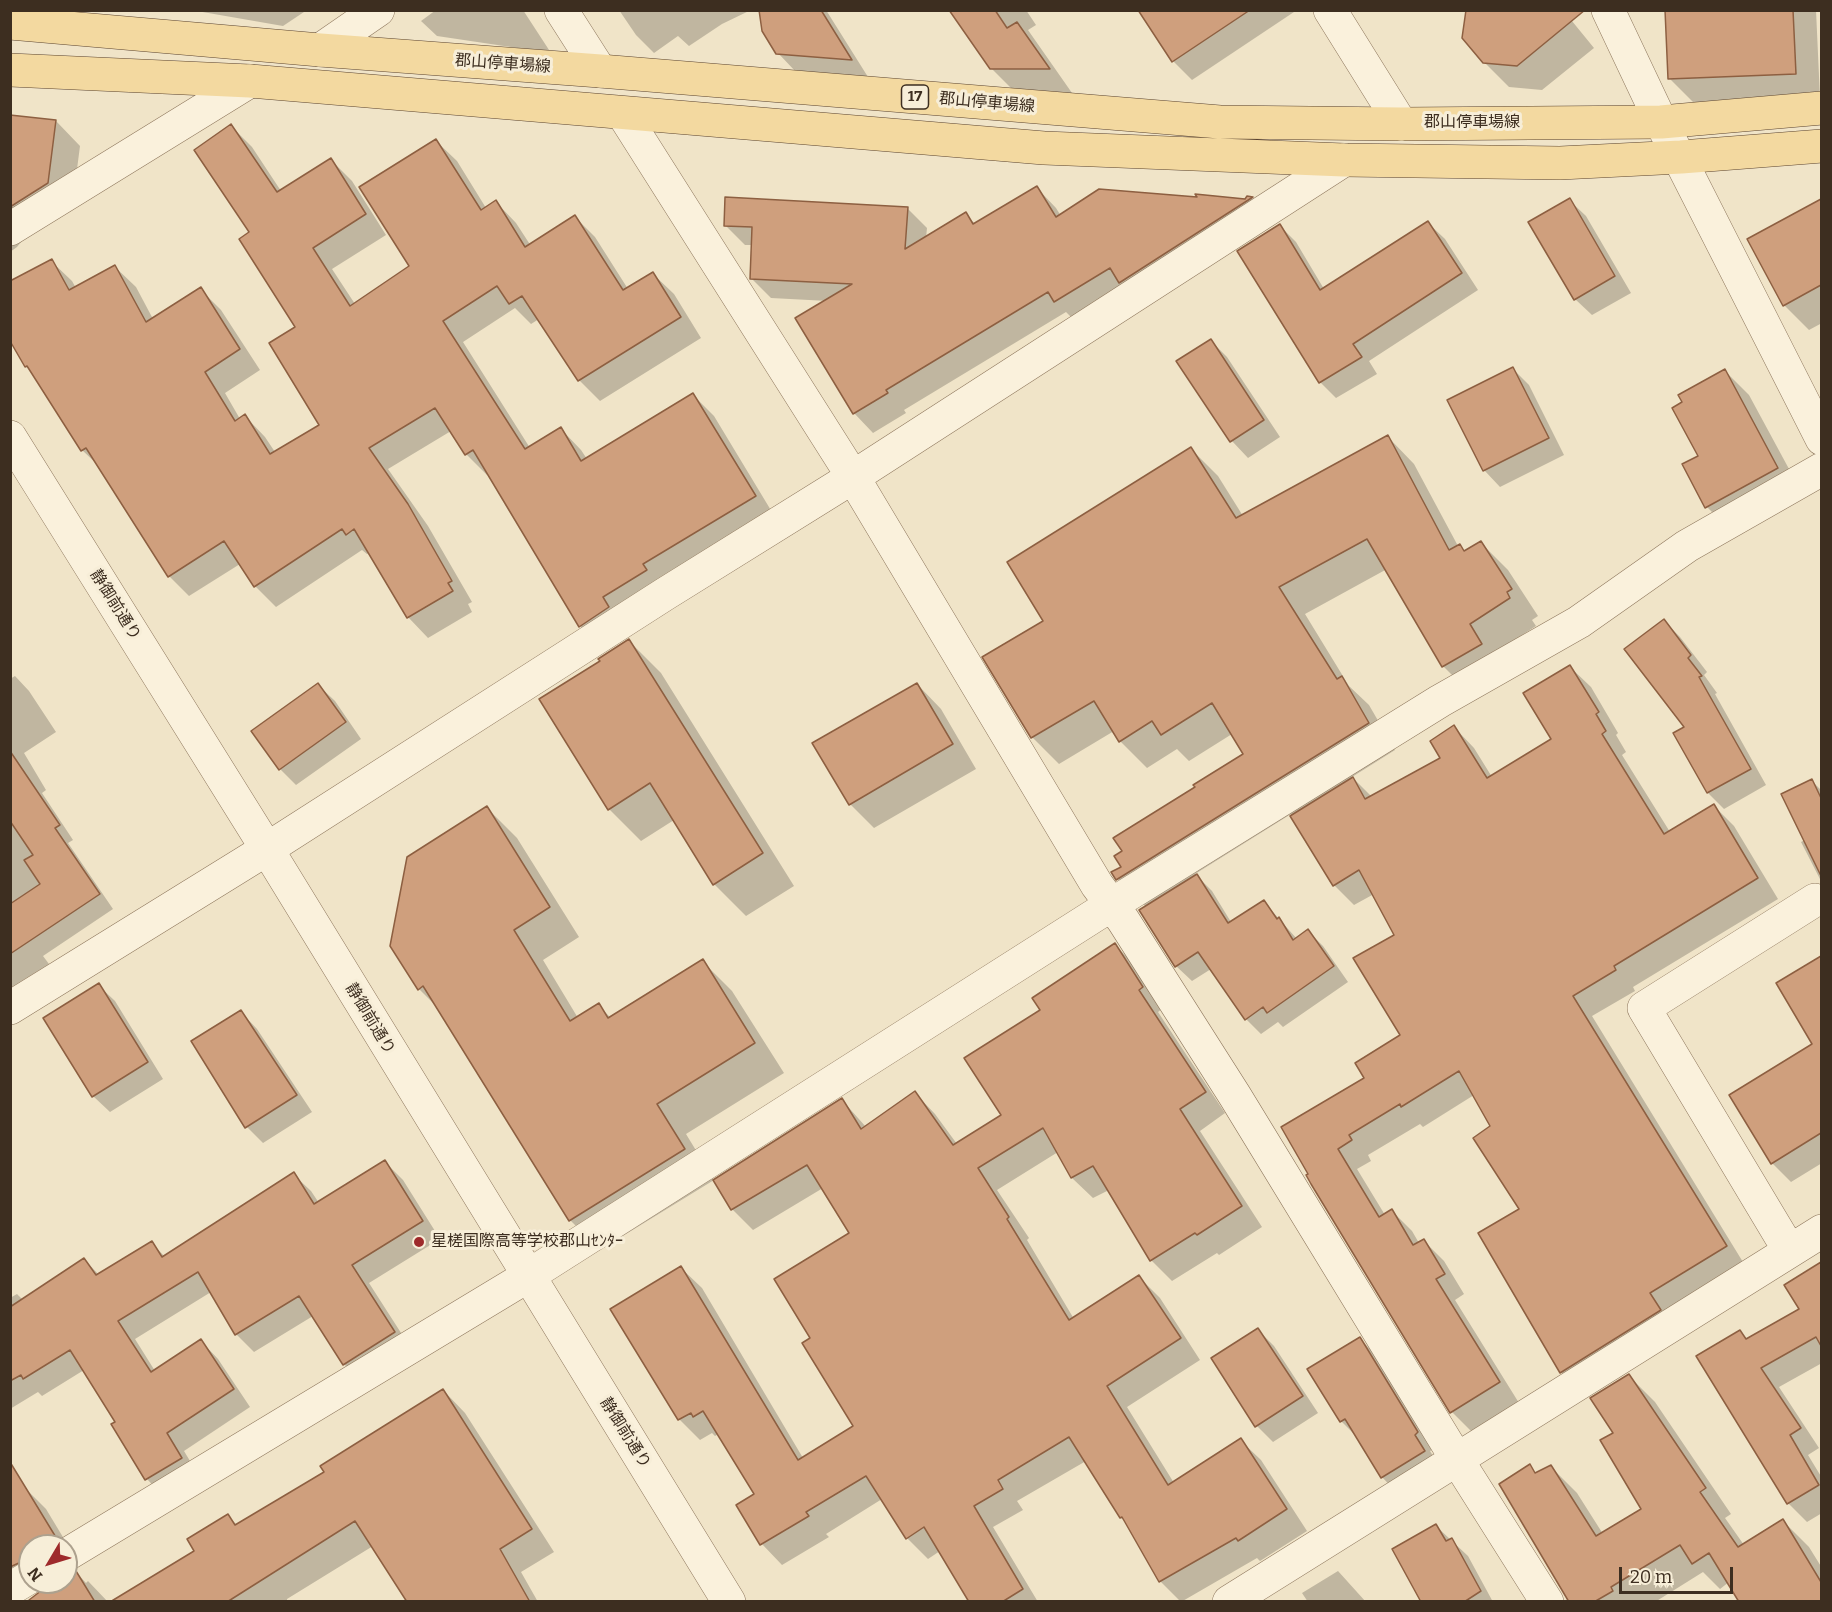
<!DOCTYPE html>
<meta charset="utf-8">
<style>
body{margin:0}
#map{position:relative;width:1832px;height:1612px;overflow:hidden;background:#f0e4c8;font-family:Bitter,serif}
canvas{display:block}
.frame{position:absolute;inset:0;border:12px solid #3d2e20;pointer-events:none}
.north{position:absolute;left:18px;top:1534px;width:60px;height:60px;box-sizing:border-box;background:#f7eed8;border:2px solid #ada18e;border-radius:50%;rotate:232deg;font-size:16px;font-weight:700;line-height:24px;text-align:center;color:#3d2e20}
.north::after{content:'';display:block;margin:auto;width:21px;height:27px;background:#9e2a2b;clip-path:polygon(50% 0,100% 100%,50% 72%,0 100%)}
.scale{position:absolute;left:1619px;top:1567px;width:114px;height:27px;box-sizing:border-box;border:3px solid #3d2e20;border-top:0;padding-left:8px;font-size:18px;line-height:21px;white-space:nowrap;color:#3d2e20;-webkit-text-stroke:4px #f7eed8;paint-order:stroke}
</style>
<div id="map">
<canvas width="1832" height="1612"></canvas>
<div class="frame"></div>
<div class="north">N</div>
<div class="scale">20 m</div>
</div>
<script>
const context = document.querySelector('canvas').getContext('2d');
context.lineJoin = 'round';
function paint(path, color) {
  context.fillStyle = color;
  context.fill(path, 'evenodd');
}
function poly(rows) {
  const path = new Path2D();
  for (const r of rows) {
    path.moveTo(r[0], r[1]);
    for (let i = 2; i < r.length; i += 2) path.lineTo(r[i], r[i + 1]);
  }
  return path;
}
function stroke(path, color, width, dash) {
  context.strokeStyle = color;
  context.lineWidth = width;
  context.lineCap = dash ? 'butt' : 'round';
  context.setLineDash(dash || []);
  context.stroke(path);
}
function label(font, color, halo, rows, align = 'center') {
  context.font = font + ' Bitter,"Noto Sans JP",serif';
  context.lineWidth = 6;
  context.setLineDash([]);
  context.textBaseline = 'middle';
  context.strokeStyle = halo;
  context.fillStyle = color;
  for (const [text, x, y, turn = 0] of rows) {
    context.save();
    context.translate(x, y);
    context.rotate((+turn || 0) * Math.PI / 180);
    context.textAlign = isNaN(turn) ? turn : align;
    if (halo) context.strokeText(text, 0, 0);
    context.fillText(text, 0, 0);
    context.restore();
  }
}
const shadow = poly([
 [191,10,307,10,283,26],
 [436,10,523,10,551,53,437,36,421,21],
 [619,10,751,10,722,24,689,46,678,36,654,53,636,35],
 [760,10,826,10,868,77,796,72,778,53],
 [951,10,1026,10,1036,25,1028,30,1072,93,1016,93,991,68],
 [1140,10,1297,10,1192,80,1173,61],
 [1563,10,1594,48,1542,90,1509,87,1484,62],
 [1667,10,1816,10,1820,98,1694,103,1670,79],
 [10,116,56,121,80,146,72,208,25,237,17,247,10,252],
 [231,126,252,147,281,191,331,160,352,181,386,235,332,269,355,304,411,267,436,141,457,161,486,208,496,202,516,223,531,246,575,217,595,237,628,289,653,274,674,294,701,338,600,401,579,380,539,319,531,324,515,308,463,342,530,448,561,429,581,450,587,459,693,395,714,416,775,517,601,646,580,626,489,473,487,475,466,454,451,431,388,469,428,526,472,602,468,604,472,612,428,638,408,617,369,553,367,554,362,550,276,607,255,586,240,564,189,596,169,576,101,468,82,450,33,373,26,366,51,261,72,281,76,288,115,267,136,287,153,319,200,289,221,310,260,370,225,393,240,419,245,416,265,437,275,452,321,425,297,328,251,233],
 [1037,188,1056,208,1061,216,1245,201,1248,198,1252,198,1271,217,1074,320,1066,312,904,410,906,413,873,433,854,413,828,301,771,298,751,278,753,245,745,245,725,225,907,208,927,228,926,238,966,214,976,225],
 [1569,200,1586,216,1631,293,1592,315,1575,299],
 [1822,201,1822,323,1809,330,1784,305,1749,239],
 [1428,223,1445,239,1478,290,1369,361,1377,374,1336,398,1320,382,1280,226,1296,242,1324,289],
 [1210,340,1227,357,1280,437,1248,458,1232,441,1179,361],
 [1513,369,1529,385,1564,455,1500,487,1484,470],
 [1725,371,1749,395,1802,493,1731,531,1707,507,1700,456],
 [1388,437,1414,464,1458,546,1466,552,1481,543,1508,570,1538,616,1532,620,1536,626,1496,652,1470,693,1443,666,1387,569,1305,614,1349,686,1369,705,1395,750,1352,777,1372,797,1442,758,1454,727,1474,748,1492,777,1553,740,1570,667,1591,687,1618,733,1616,735,1626,752,1622,755,1670,832,1714,806,1734,826,1778,899,1633,987,1635,991,1592,1016,1746,1267,1582,1392,1561,1372,1522,1209,1492,1127,1474,1095,1423,1127,1420,1124,1368,1155,1371,1161,1357,1169,1385,1215,1392,1211,1412,1231,1419,1243,1424,1241,1444,1261,1464,1294,1455,1300,1519,1403,1472,1432,1452,1412,1312,1183,1366,1079,1402,1036,1396,935,1374,894,1354,905,1334,885,1291,814,1195,874,1212,891,1231,922,1264,902,1297,939,1308,931,1323,946,1348,982,1283,1027,1278,1022,1261,1034,1246,1019,1211,969,1192,981,1176,966,1146,907,1118,879,1123,867,1245,754,1232,734,1189,761,1177,749,1147,768,1120,741,1114,731,1059,764,1032,737,1045,621,1191,449,1218,476,1243,516],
 [1664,621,1680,637,1707,672,1704,675,1717,693,1715,694,1766,785,1724,809,1708,793],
 [629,641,661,673,794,886,746,916,714,884,674,820,641,841,609,809,602,662],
 [15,676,29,691,56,732,24,753,46,790,42,793,73,840,68,843,113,909,43,956,49,964,10,988,10,679],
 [917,684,941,709,976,769,874,828,850,804],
 [318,685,335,701,361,739,296,785,280,769],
 [1812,781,1821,790,1822,883,1801,842,1805,840],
 [487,808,517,838,579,937,543,960,578,1018,598,1005,611,1018,702,961,732,991,784,1073,686,1134,714,1180,600,1250,570,1220,439,1009,419,989],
 [1115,945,1136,966,1163,1008,1158,1012,1225,1113,1200,1131,1262,1227,1219,1255,1217,1253,1172,1281,1151,1260,1109,1190,1093,1198,1072,1178,1058,1152,997,1190,1029,1238,1027,1240,1074,1319,1139,1277,1160,1298,1200,1360,1127,1407,1174,1483,1240,1440,1261,1460,1307,1531,1260,1561,1257,1558,1181,1602,1160,1581,1128,1524,1121,1518,1086,1461,1017,1501,1023,1510,993,1527,1038,1602,970,1602,940,1551,928,1559,907,1538,882,1499,826,1534,829,1537,782,1565,762,1544,756,1495,719,1434,715,1436,712,1433,700,1440,679,1419,612,1309,681,1268,702,1288,803,1458,855,1427,812,1338,851,1234,823,1188,753,1230,733,1210,715,1181,842,1100,866,1127,915,1093,935,1114,957,1144,1003,1116,1042,1011],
 [1822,957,1822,1163,1791,1182,1772,1163,1814,1045,1778,984],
 [98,985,115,1001,163,1079,110,1112,93,1096],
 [241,1012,257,1029,312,1112,263,1143,247,1127],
 [385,1162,403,1180,440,1239,369,1283,412,1350,362,1382,344,1364,313,1316,254,1352,236,1334,211,1292,135,1339,155,1371,201,1341,218,1359,250,1407,184,1451,199,1476,164,1497,147,1479,117,1422,84,1370,42,1396,38,1392,10,1409,10,1298,17,1294,23,1300,84,1259,99,1275,152,1243,165,1257,293,1174,311,1191,319,1203],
 [1822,1264,1822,1363,1779,1387,1819,1448,1808,1455,1822,1478,1822,1513,1807,1522,1788,1503,1740,1332,1748,1340,1801,1310,1786,1285],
 [1258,1330,1274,1346,1318,1413,1273,1442,1257,1426],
 [1360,1339,1376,1355,1434,1449,1430,1451,1440,1467,1398,1494,1382,1477,1358,1438,1341,1421,1310,1370],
 [1629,1376,1655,1402,1731,1514,1725,1518,1744,1545,1783,1521,1809,1547,1822,1568,1822,1602,1741,1602,1729,1582,1720,1589,1703,1572,1655,1602,1570,1602,1530,1466,1537,1474,1551,1467,1577,1493,1603,1534,1643,1509,1615,1433],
 [443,1390,465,1413,554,1552,521,1572,538,1602,408,1602,373,1546,287,1599,287,1602,112,1602,196,1551,228,1516,237,1525,326,1472],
 [24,1487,46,1509,78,1562,72,1568,70,1574,76,1572,86,1583,88,1581,108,1602,36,1602,47,1587,49,1582,66,1582,66,1546,30,1546,30,1582,48,1582,33,1589,10,1590,10,1494],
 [1436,1526,1468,1556,1493,1602,1423,1602],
 [1338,1571,1366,1602,1308,1602,1302,1593]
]);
const building = poly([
 [759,10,821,10,852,60,776,54,762,31,759,10],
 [949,10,995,10,1007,28,1017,22,1050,69,990,69,949,10],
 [1138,10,1250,10,1172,62,1138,10],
 [1466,10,1585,10,1517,66,1483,63,1462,38,1466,10],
 [1665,10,1793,10,1796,74,1668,79,1665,10],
 [10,115,56,120,48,183,10,207,10,115],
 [231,124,277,192,331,158,366,214,313,248,350,306,409,266,359,187,436,139,481,210,496,200,525,247,575,215,623,290,653,272,681,317,578,381,522,296,509,304,497,286,443,321,525,449,561,427,581,461,693,393,756,496,643,564,647,570,603,597,609,607,579,627,473,450,465,455,435,408,369,448,408,504,452,581,448,583,453,591,407,618,354,529,346,535,342,529,254,587,224,541,168,577,86,448,81,451,27,366,25,367,10,341,10,281,52,259,69,290,115,265,146,322,201,287,240,349,205,372,235,421,245,414,270,454,319,425,269,343,295,327,239,239,249,232,194,150,231,124],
 [1037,186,1056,217,1099,189,1197,197,1195,194,1245,199,1247,196,1253,197,1119,283,1110,268,1054,302,1048,292,886,390,888,393,853,414,795,318,852,284,750,279,752,227,724,226,725,197,908,207,905,249,966,212,973,224,1037,186],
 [1570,198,1615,276,1574,300,1528,222,1570,198],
 [1821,199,1821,285,1783,306,1747,239,1821,199],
 [1428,221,1462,273,1353,344,1362,357,1319,383,1237,251,1280,224,1320,290,1428,221],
 [1211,339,1264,420,1230,442,1176,361,1211,339],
 [1513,367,1549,438,1483,471,1447,400,1513,367],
 [1725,369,1778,468,1705,508,1682,464,1698,456,1672,408,1682,402,1678,395,1725,369],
 [1388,435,1449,550,1460,544,1464,551,1481,541,1512,589,1507,592,1510,598,1470,624,1482,644,1442,667,1367,539,1279,587,1337,679,1342,676,1369,723,1116,880,1111,872,1121,867,1114,856,1122,851,1113,838,1195,787,1193,785,1243,754,1212,703,1161,735,1152,721,1119,742,1094,701,1031,738,982,657,1043,621,1007,562,1191,447,1236,518,1388,435],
 [1664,619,1691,655,1688,658,1702,676,1699,677,1751,769,1707,793,1673,733,1684,727,1624,649,1664,619],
 [629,639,763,853,713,885,650,783,608,810,539,699,600,661,598,659,629,639],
 [1570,665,1599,712,1596,714,1606,731,1602,734,1664,834,1714,804,1758,878,1614,966,1616,970,1573,996,1727,1246,1650,1293,1661,1310,1560,1373,1478,1233,1519,1209,1473,1138,1490,1126,1459,1071,1401,1107,1400,1104,1349,1135,1352,1140,1338,1149,1379,1217,1392,1209,1413,1245,1424,1239,1445,1274,1436,1279,1500,1382,1450,1413,1311,1184,1306,1175,1308,1174,1281,1127,1364,1078,1355,1063,1400,1035,1353,958,1394,935,1359,870,1333,886,1290,816,1353,777,1365,799,1440,758,1430,741,1454,725,1487,778,1551,739,1523,693,1570,665],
 [318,683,346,722,279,770,251,731,318,683],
 [917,683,953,744,849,805,812,743,917,683],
 [10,751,60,825,55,828,100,894,10,954,10,904,40,884,24,860,33,855,10,821,10,751],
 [1812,779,1821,798,1821,876,1781,794,1812,779],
 [487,806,550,907,514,930,570,1021,599,1003,608,1018,703,959,755,1043,657,1104,685,1149,569,1221,423,986,418,990,390,946,407,857,487,806],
 [1197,874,1228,923,1264,900,1277,919,1279,917,1293,940,1308,929,1334,966,1267,1013,1263,1007,1245,1020,1198,952,1175,967,1139,910,1197,874],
 [1115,943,1143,987,1139,990,1206,1092,1180,1109,1242,1206,1197,1235,1195,1233,1150,1261,1093,1166,1071,1178,1043,1128,978,1168,1009,1217,1007,1219,1069,1320,1139,1275,1181,1338,1107,1386,1168,1485,1241,1438,1287,1509,1238,1541,1236,1538,1159,1582,1122,1517,1120,1518,1069,1437,998,1480,1003,1489,974,1506,1023,1589,1002,1602,969,1602,924,1527,906,1539,866,1476,806,1512,809,1516,760,1545,736,1505,754,1494,703,1411,693,1417,691,1413,678,1420,610,1309,681,1266,798,1460,853,1426,802,1343,810,1338,774,1279,849,1233,807,1165,731,1210,713,1180,842,1098,861,1129,915,1091,953,1145,1001,1115,964,1058,1040,1010,1032,998,1115,943],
 [1821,956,1821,1133,1771,1164,1729,1095,1812,1044,1776,983,1821,956],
 [99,983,148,1062,92,1097,43,1018,99,983],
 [241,1010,297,1095,245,1128,191,1041,241,1010],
 [385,1160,423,1221,352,1265,395,1332,343,1365,299,1296,235,1335,198,1272,118,1321,151,1372,201,1339,234,1389,167,1433,182,1458,145,1480,111,1424,115,1422,70,1350,23,1379,21,1375,10,1381,10,1307,84,1258,96,1275,152,1241,162,1257,294,1172,314,1204,385,1160],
 [1821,1262,1821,1346,1816,1337,1761,1368,1801,1428,1790,1435,1819,1485,1787,1504,1696,1356,1740,1330,1746,1339,1799,1309,1784,1285,1821,1262],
 [1258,1328,1303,1396,1255,1427,1211,1358,1258,1328],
 [1360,1337,1418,1432,1415,1435,1425,1451,1381,1478,1345,1419,1340,1422,1307,1369,1360,1337],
 [1629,1374,1706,1488,1700,1492,1738,1547,1783,1519,1821,1582,1821,1602,1739,1602,1709,1553,1692,1564,1680,1545,1611,1587,1613,1591,1594,1602,1569,1602,1499,1484,1530,1464,1535,1473,1551,1465,1596,1536,1641,1509,1600,1440,1613,1433,1590,1398,1629,1374],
 [443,1389,532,1529,500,1549,530,1602,407,1602,355,1521,227,1602,110,1602,194,1551,187,1539,228,1514,235,1525,324,1472,320,1466,443,1389],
 [10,1462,57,1539,50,1546,30,1546,30,1558,10,1567,10,1462],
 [1436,1524,1446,1541,1452,1538,1481,1591,1464,1602,1421,1602,1392,1549,1436,1524],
 [76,1571,95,1602,30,1602,29,1600,46,1587,48,1582,66,1582,66,1574,76,1571]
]);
const minor = poly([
 [561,10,600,71],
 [1330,10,1401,124],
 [1608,10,1661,122,1822,439],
 [320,50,378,10],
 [623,114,853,477,1097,885,1123,920,1235,1096,1456,1458,1547,1602],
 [10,229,250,81],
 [10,1008,267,849,665,594,853,477,1344,160],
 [1789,1250,1644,1008,1815,900],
 [66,1555,528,1276,1111,905,1440,701,1579,622,1687,546,1822,469],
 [10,1589,30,1577],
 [1229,1602,1822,1231]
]);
const tertiary = poly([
 [10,437,267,849,729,1602]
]);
const primary = poly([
 [10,23,320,50,600,71,1220,122,1401,124,1661,122,1822,108],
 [10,70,250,81,1044,148,1344,160,1560,163,1681,157,1822,146]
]);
const markers = [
 [419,1242,6,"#9e2a2b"]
];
const shields = [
 [915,97,27]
];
const shieldNames = [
 ["17",915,97]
];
const streetNames = [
 ["郡山停車場線",503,64,4],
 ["郡山停車場線",987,103,5],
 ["郡山停車場線",1472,123],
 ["静御前通り",115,605,58],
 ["静御前通り",370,1019,59],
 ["静御前通り",625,1433,58]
];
const poiNames = [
 ["星槎国際高等学校郡山ｾﾝﾀｰ",431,1242]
];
paint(shadow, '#0003');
paint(building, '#cf9f7d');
stroke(building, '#8d5f41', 1.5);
stroke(minor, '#8d765c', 34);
stroke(tertiary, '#8d765c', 34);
stroke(primary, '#5b4430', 34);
stroke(minor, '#faf1dc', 33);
stroke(tertiary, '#faf1dc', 33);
stroke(primary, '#f3d9a0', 33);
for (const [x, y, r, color] of markers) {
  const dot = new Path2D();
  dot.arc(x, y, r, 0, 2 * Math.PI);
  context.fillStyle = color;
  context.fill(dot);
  stroke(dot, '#f7eed8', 2);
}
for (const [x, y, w] of shields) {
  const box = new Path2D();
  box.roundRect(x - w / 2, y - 12, w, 24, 4.5);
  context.fillStyle = '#f7eed8';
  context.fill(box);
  stroke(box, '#3d2e20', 1.5);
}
label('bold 15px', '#3d2e20', null, shieldNames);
label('16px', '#3d2e20', '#f7eed8', streetNames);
label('16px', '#3d2e20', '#f7eed8', poiNames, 'left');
</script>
